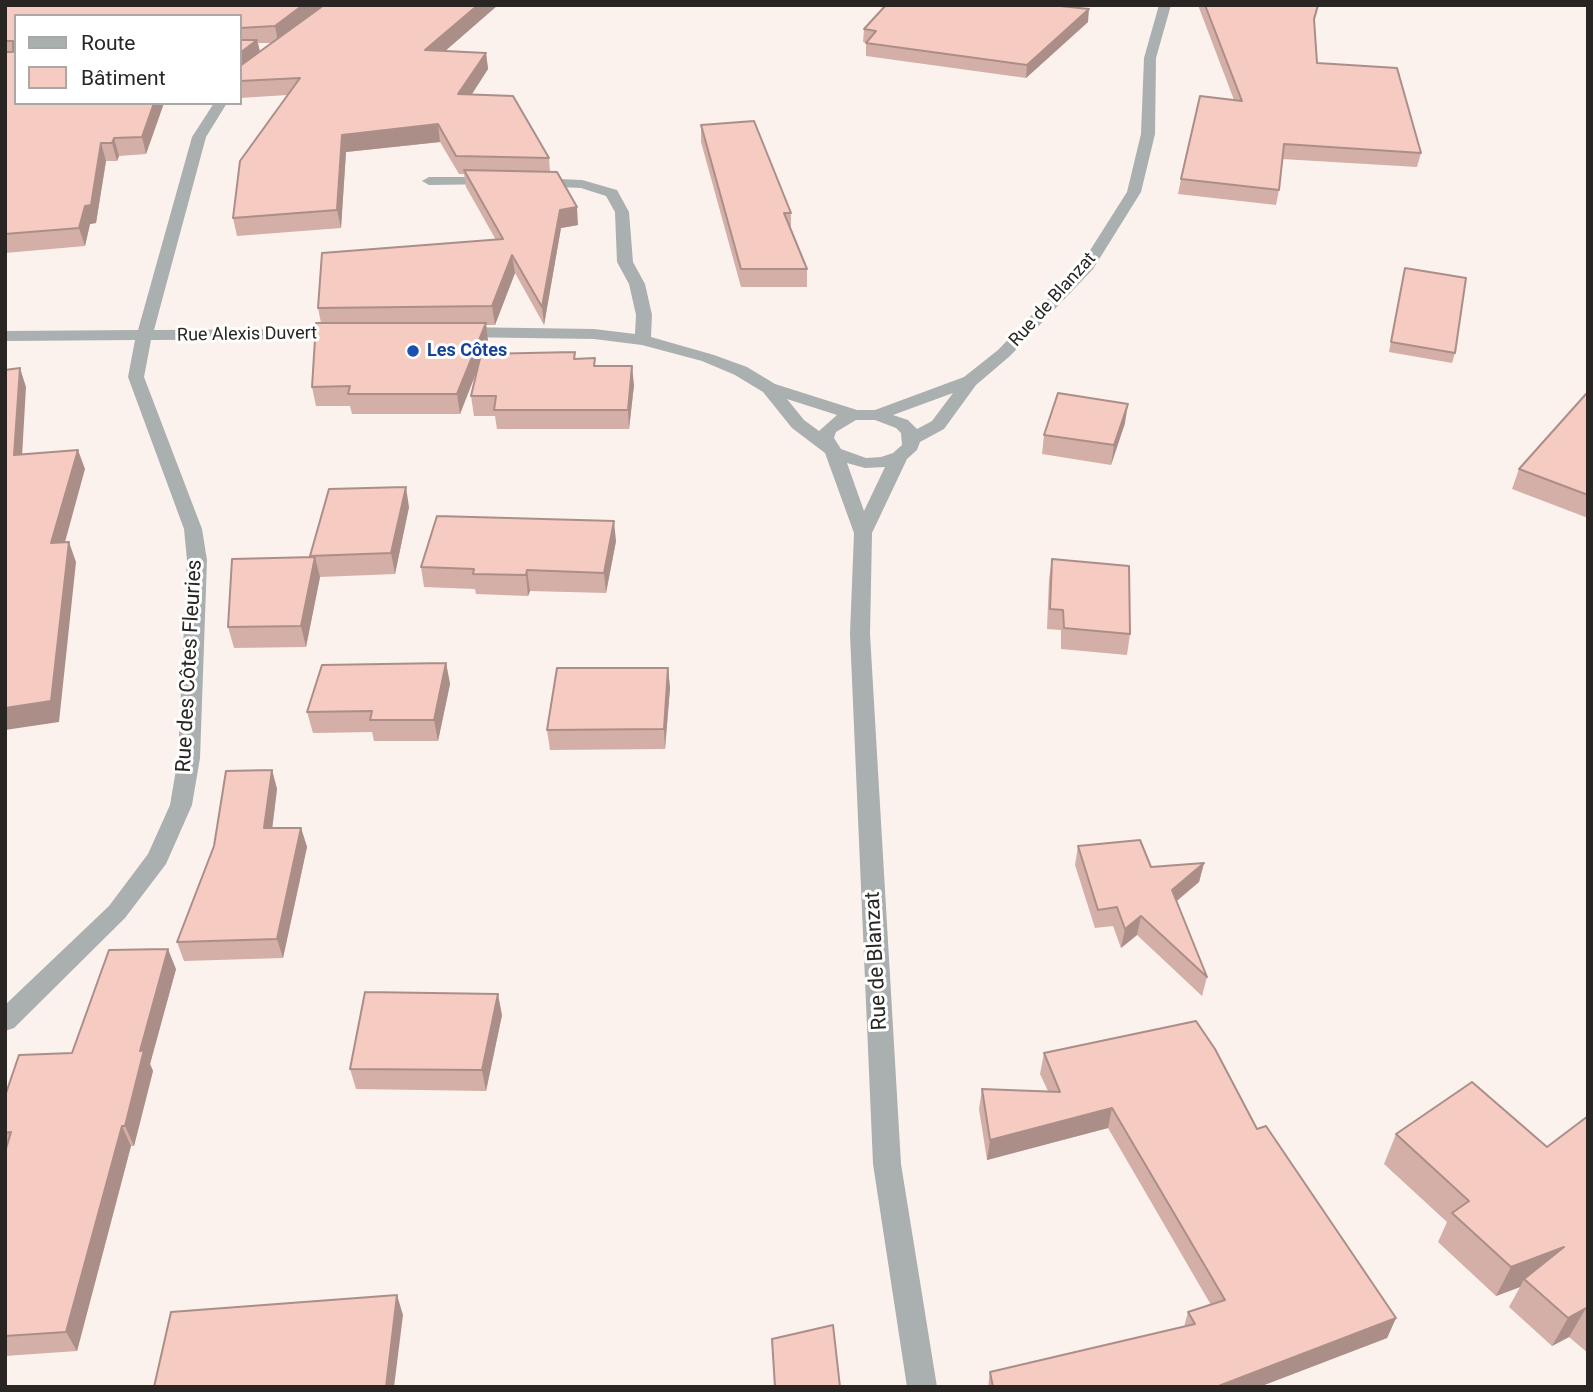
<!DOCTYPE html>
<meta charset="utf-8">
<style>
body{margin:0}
#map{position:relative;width:1593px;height:1392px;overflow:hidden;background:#fbf2ed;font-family:Roboto,sans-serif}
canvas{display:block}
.frame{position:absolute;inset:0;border:7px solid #282523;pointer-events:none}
.legend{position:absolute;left:14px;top:14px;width:228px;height:91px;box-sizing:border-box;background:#fff;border:2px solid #a9a8a7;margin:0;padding:9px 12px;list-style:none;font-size:21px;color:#282523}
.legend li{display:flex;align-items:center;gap:14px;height:35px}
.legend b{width:35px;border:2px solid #a9a8a7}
</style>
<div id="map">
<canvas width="1593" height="1392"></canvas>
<div class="frame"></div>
<ul class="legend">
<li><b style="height:9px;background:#aaafb0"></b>Route</li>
<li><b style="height:19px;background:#f5cbc2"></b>Bâtiment</li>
</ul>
</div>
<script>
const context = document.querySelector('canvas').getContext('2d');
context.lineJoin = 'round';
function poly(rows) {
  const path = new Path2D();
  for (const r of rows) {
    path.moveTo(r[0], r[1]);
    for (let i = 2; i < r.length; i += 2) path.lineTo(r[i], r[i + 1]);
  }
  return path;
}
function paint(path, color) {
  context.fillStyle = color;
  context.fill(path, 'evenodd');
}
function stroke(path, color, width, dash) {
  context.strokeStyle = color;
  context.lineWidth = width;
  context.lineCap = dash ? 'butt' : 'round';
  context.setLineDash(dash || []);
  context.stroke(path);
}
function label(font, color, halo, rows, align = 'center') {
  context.font = font + ' Roboto,sans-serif';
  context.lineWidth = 6;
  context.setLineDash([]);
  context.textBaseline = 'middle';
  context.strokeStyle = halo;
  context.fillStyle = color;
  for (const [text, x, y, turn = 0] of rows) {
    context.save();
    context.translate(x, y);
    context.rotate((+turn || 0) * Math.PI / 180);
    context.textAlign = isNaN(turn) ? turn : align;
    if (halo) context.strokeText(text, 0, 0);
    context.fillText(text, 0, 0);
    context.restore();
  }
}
const minor = poly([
 [1159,5,1171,5,1156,58,1155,134,1141,192,1093,269,1010,356,976,385,944,429,920,442,917,450,907,459,872,533,870,634,901,1164,937,1387,907,1387,873,1164,850,634,854,533,825,453,792,428,763,392,735,375,702,361,642,345,594,339,459,337,451,332,459,327,594,329,635,334,636,315,629,284,617,262,615,212,606,196,581,188,536,186,529,182,536,178,582,180,617,190,629,212,633,262,645,284,652,315,651,337,714,355,747,367,775,384,857,410,875,410,964,377,998,350,1082,263,1127,192,1141,134,1144,58,1159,5],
 [953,393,932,421,917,429,908,420,893,415,953,393],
 [787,399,837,415,819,431,804,420,787,399],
 [856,420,875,420,896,428,901,433,902,445,893,453,881,457,866,458,841,449,834,438,836,432,856,420],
 [847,463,865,468,885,467,864,511,847,463],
 [214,103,227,103,206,137,154,330,343,329,351,334,343,339,151,340,144,377,202,529,207,560,200,758,192,805,166,864,125,918,14,1028,5,1031,5,1005,109,906,148,854,170,805,178,758,187,560,184,529,128,377,135,340,5,341,5,331,138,330,192,137,214,103],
 [494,177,499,178,499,184,429,185,422,181,429,177,494,177]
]);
const wall = poly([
 [5,5,498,5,445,51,486,53,488,69,472,94,549,158,550,172,578,225,561,228,544,325,515,273,495,325,486,325,488,342,483,354,576,359,595,366,634,385,629,429,497,429,495,416,474,416,471,396,477,371,460,414,352,414,350,406,316,406,312,387,321,323,318,308,496,240,466,187,464,174,459,174,440,142,346,152,341,228,237,236,233,218,287,95,240,98,240,16,16,103,164,103,146,154,119,156,117,161,106,161,96,223,90,224,85,246,5,253],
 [258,43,272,43,260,52],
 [1198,5,1319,5,1314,22,1317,63,1421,153,1417,167,1282,159,1279,190,1276,205,1178,194,1181,179,1234,100],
 [1088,22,1026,78,866,56,866,43,863,42,864,29],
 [701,125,791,213,791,229,807,269,807,287,741,287,701,142],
 [1405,268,1455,353,1452,363,1389,352],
 [1588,394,1588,518,1512,489,1519,469],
 [1125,423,1111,465,1042,454,1044,435],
 [409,507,395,574,320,577,306,647,234,648,228,627,310,557],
 [616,541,606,593,530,591,528,596,476,594,475,589,424,587,421,567],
 [1052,559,1130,634,1127,655,1061,649,1061,630,1047,629,1049,579],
 [446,663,450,684,438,741,374,741,372,732,313,733,307,712],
 [668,668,670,688,665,749,550,750,547,730],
 [272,770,277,789,272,828,301,828,307,847,283,958,184,961,177,942],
 [1078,846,1151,867,1204,863,1199,882,1177,901,1207,977,1202,996,1137,935,1121,948,1113,926,1095,928,1075,865],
 [176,969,150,1064,153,1071,134,1146,131,1146,77,1351,5,1356,5,1096,72,1053],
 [502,1015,486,1091,356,1089,350,1069],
 [1044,1053,1257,1129,1396,1318,1387,1338,1259,1387,993,1387,1184,1327,1188,1312,1211,1305,1108,1128,987,1160,979,1109,982,1089,1048,1091,1040,1074],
 [1588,1116,1588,1353,1569,1337,1552,1346,1509,1307,1520,1287,1496,1296,1438,1242,1447,1222,1384,1164,1396,1134,1547,1147],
 [990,1372,993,1387,988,1387]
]);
const shadedWall = poly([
 [303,5,327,5,278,42,275,26],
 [478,5,498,5,428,66,425,50],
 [1089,9,1088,22,1026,78,1027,65],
 [257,40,261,56,240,72,240,53],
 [486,53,488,69,461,111,458,94],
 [154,103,164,103,146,154,142,137],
 [438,124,440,142,346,152,341,228,337,210,342,135],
 [114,138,119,156,117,161,112,143],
 [101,143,106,161,96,223,90,224,85,246,79,228],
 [577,207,578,225,561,228,544,325,542,307,560,210],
 [512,255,515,273,495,325,492,306],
 [486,323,488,342,460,414,457,394],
 [632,366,634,385,629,429,628,410],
 [20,368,26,387,21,474,14,455],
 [1128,404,1125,423,1111,465,1114,445],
 [78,450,85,469,59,564,51,543],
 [406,487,409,507,395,574,391,553],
 [614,521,616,541,606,593,604,573],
 [69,542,76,562,59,722,5,730,5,708],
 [315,557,320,577,306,647,301,626],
 [527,570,530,591,528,596,526,575],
 [446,663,450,684,438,741,434,720],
 [668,668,670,688,665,749,664,729],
 [272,770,277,789,270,847,264,828],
 [301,828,307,847,283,958,277,939],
 [1204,863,1199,882,1168,908,1172,890],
 [1141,916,1137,935,1121,948,1125,929],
 [168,949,176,969,150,1064,153,1071,134,1146,125,1126,140,1051],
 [498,994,502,1015,486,1091,482,1070],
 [1112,1108,1108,1128,987,1160,990,1140],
 [122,1126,131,1146,77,1351,66,1332],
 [1564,1247,1524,1279,1520,1287,1496,1296,1511,1267],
 [397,1295,403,1315,394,1387,386,1387],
 [1586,1308,1569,1337,1552,1346,1568,1318],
 [1396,1318,1387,1338,1259,1387,1216,1387]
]);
const building = poly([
 [5,5,303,5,275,26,240,28,240,16,16,16,16,103,154,103,142,137,114,138,112,143,101,143,91,205,85,206,79,228,5,234,5,52,13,52,13,41,5,41,5,5],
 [324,5,478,5,425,50,486,53,458,94,513,96,549,158,456,156,438,124,342,135,337,210,233,218,240,161,300,78,240,81,240,66,324,5],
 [886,5,1051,5,1089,9,1027,65,866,43,876,31,864,29,886,5],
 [1205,5,1318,5,1314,19,1317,63,1397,68,1421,153,1284,144,1279,190,1181,179,1200,96,1242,101,1205,5],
 [240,40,257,40,240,53,240,40],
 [754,121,791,213,784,213,807,269,741,269,701,125,754,121],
 [464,170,557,172,577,207,560,210,542,307,512,255,492,306,318,308,322,253,503,239,464,170],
 [1405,268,1466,278,1455,353,1391,342,1405,268],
 [316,323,486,323,457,394,348,394,350,386,312,387,316,323],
 [575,352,574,359,595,358,594,366,632,366,628,410,494,410,496,396,471,396,481,354,575,352],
 [20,368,14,455,78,450,51,543,69,542,51,701,5,708,5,370,20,368],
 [1058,393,1128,404,1114,445,1044,435,1058,393],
 [1586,394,1588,394,1588,495,1519,469,1586,394],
 [406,487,391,553,310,556,329,489,406,487],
 [437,516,614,521,604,573,527,570,526,575,473,574,474,569,421,567,437,516],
 [315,557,301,626,228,627,232,559,315,557],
 [1052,559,1129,566,1130,634,1064,628,1063,610,1050,609,1052,559],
 [446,663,434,720,370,720,372,711,307,712,322,665,446,663],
 [557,668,668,668,664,729,547,730,557,668],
 [272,770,264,828,301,828,277,939,177,942,214,846,226,771,272,770],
 [1140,840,1151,867,1204,863,1172,890,1207,977,1141,916,1125,929,1117,907,1098,910,1078,846,1140,840],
 [168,949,140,1051,144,1050,125,1126,122,1126,66,1332,5,1336,5,1152,11,1132,5,1133,5,1096,19,1055,72,1053,109,950,168,949],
 [365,992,498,994,482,1070,350,1069,365,992],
 [1196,1021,1215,1049,1257,1129,1266,1126,1396,1318,1216,1387,993,1387,990,1372,1195,1324,1188,1312,1225,1300,1112,1108,990,1140,982,1089,1060,1092,1044,1053,1196,1021],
 [1472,1082,1547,1147,1588,1116,1588,1310,1586,1308,1568,1318,1524,1279,1564,1247,1511,1267,1452,1213,1469,1201,1396,1134,1472,1082],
 [397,1295,386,1387,154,1387,171,1312,397,1295],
 [833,1325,840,1387,775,1387,772,1339,833,1325]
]);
const markers = [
 [413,351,7,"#1a4fb4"]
];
const farStreetnames = [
 ["Rue de Blanzat",1053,300,-48],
 ["Rue Alexis Duvert",247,335,-1]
];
const farTransitnames = [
 ["Les Côtes",427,351]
];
const streetNames = [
 ["Rue des Côtes Fleuries",190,666,-87],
 ["Rue de Blanzat",877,961,-93]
];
paint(minor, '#aaafb0');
paint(wall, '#d3afa7');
paint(shadedWall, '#ac8e88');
paint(building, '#f5cbc2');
stroke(building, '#ac8e88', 2);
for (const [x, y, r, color] of markers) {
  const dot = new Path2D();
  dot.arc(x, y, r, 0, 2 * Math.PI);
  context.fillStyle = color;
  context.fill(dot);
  stroke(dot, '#fff', 2.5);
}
label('18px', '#282523', '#fff', farStreetnames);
label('bold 18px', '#164399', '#fff', farTransitnames, 'left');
label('21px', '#282523', '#fff', streetNames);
</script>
